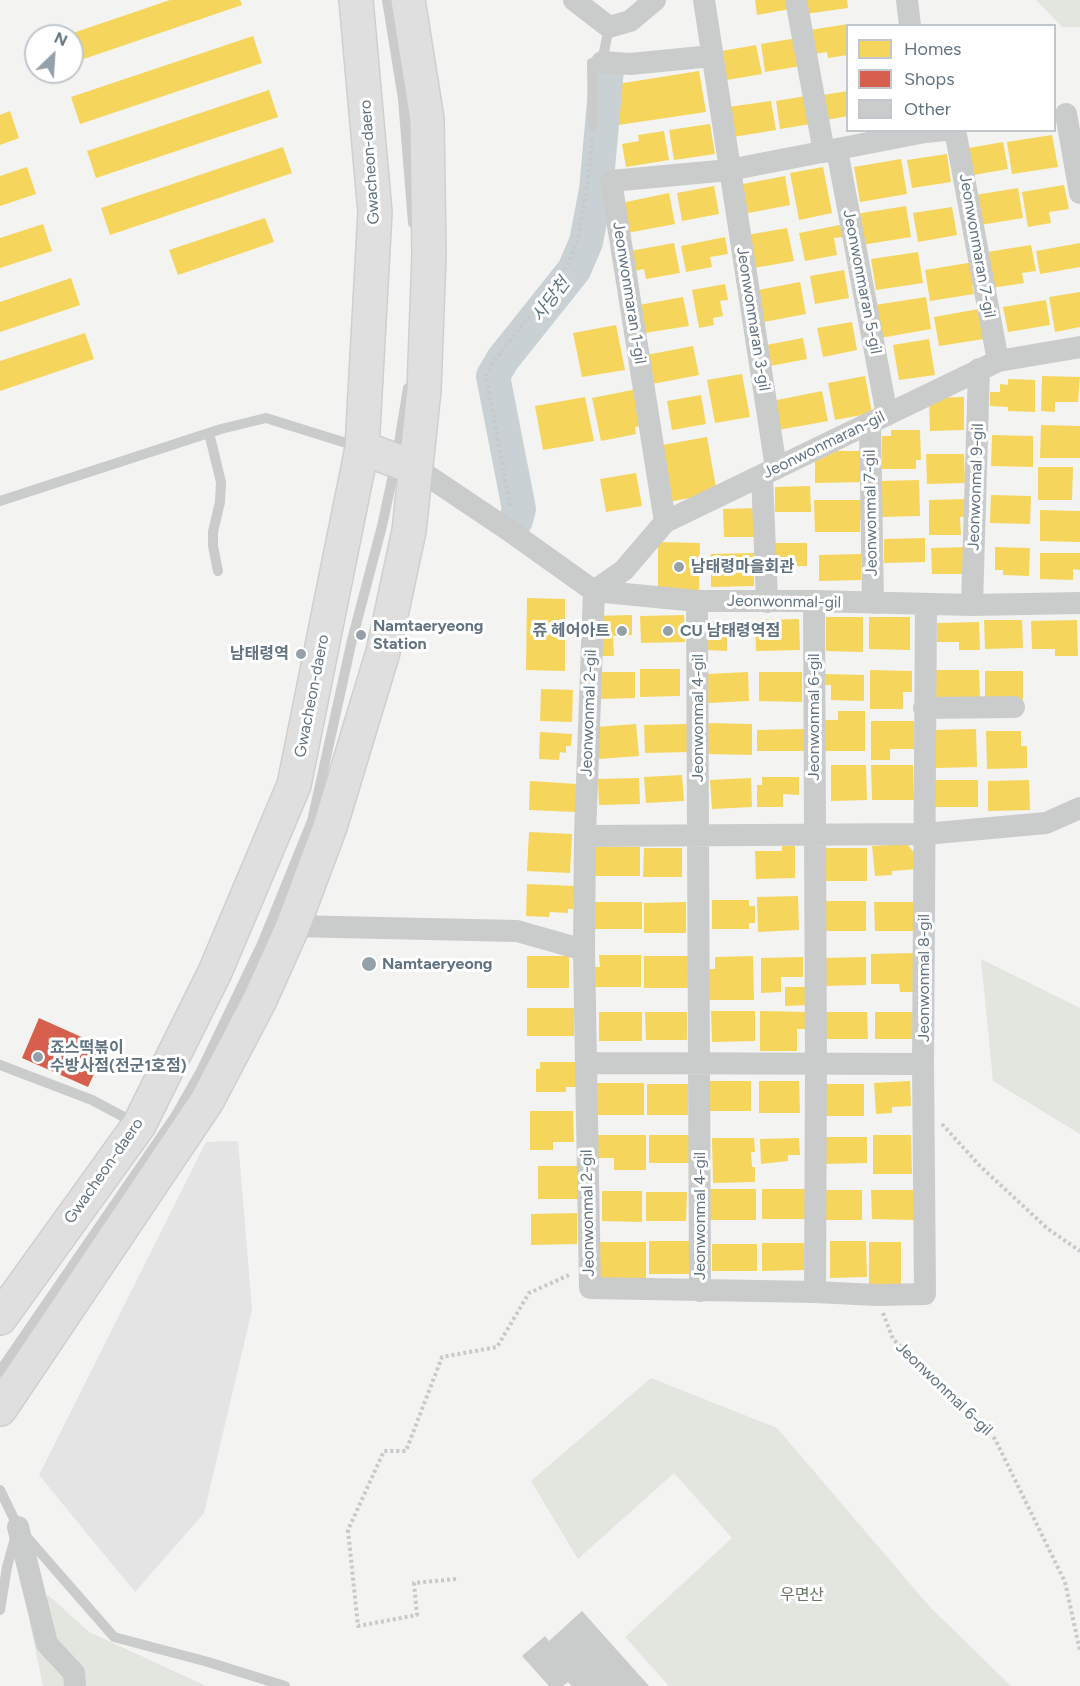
<!DOCTYPE html>
<meta charset="utf-8">
<style>
body{margin:0}
#map{position:relative;width:1080px;height:1686px;overflow:hidden;background:#f3f3f1;font-family:Figtree,sans-serif}
canvas{display:block}
.legend{position:absolute;left:846px;top:24px;width:210px;height:108px;box-sizing:border-box;background:#fff;border:2px solid #c1c7cc;margin:0;padding:8px 10px;list-style:none;font-size:18px;color:#637480}
.legend li{display:flex;align-items:center;gap:12px;height:30px}
.legend b{width:30px;border:2px solid #c1c7cc}
.north{position:absolute;left:24px;top:24px;width:60px;height:60px;box-sizing:border-box;background:#fff;border:2px solid #c1c7cc;border-radius:50%;rotate:25deg;font-size:16px;font-weight:700;line-height:24px;text-align:center;color:#637480}
.north::after{content:'';display:block;margin:auto;width:21px;height:27px;background:#95a0a8;clip-path:polygon(50% 0,100% 100%,50% 72%,0 100%)}
</style>
<div id="map">
<canvas width="1080" height="1686"></canvas>
<ul class="legend">
<li><b style="height:16px;background:#f6d55c"></b>Homes</li>
<li><b style="height:16px;background:#d6604d"></b>Shops</li>
<li><b style="height:16px;background:#cacccc"></b>Other</li>
</ul>
<div class="north">N</div>
</div>
<script>
const context = document.querySelector('canvas').getContext('2d');
context.lineJoin = 'round';
function paint(path, color) {
  context.fillStyle = color;
  context.fill(path, 'evenodd');
}
function poly(rows) {
  const path = new Path2D();
  for (const r of rows) {
    path.moveTo(r[0], r[1]);
    for (let i = 2; i < r.length; i += 2) path.lineTo(r[i], r[i + 1]);
  }
  return path;
}
function stroke(path, color, width, dash) {
  context.strokeStyle = color;
  context.lineWidth = width;
  context.lineCap = dash ? 'butt' : 'round';
  context.setLineDash(dash || []);
  context.stroke(path);
}
function label(font, color, halo, rows, align = 'center') {
  context.font = font + ' Figtree,"Noto Sans KR",sans-serif';
  context.lineWidth = 6;
  context.setLineDash([]);
  context.textBaseline = 'middle';
  context.strokeStyle = halo;
  context.fillStyle = color;
  for (const [text, x, y, turn = 0] of rows) {
    context.save();
    context.translate(x, y);
    context.rotate((+turn || 0) * Math.PI / 180);
    context.textAlign = isNaN(turn) ? turn : align;
    if (halo) context.strokeText(text, 0, 0);
    context.fillText(text, 0, 0);
    context.restore();
  }
}
const built = poly([
 [238,1141,252,1310,204,1513,135,1592,39,1475,206,1142]
]);
const green = poly([
 [1036,0,1080,0,1080,27,1062,27],
 [981,959,1080,1008,1080,1134,993,1081],
 [651,1378,777,1428,930,1607,1011,1686,669,1686,625,1637,732,1538,674,1473,578,1559,531,1481],
 [48,1595,89,1632,206,1686,43,1686,29,1619]
]);
const homes = poly([
 [170,0,240,0,242,5,72,63,72,36,64,36],
 [755,0,789,0,790,9,757,15],
 [803,0,847,0,848,8,805,14],
 [848,24,848,55,828,58,827,52,814,54,810,30],
 [253,36,262,63,80,124,71,97],
 [797,38,801,66,765,72,761,44],
 [756,45,762,74,721,81,716,52],
 [699,71,706,112,618,125,611,85],
 [269,90,278,117,96,178,87,151],
 [848,91,848,116,826,120,823,95],
 [806,96,811,124,780,129,776,101],
 [771,101,776,130,733,137,728,107],
 [10,111,19,138,0,145,0,115],
 [710,124,715,154,674,160,669,130],
 [664,131,669,160,626,167,622,144,639,141,638,135],
 [1052,135,1058,167,1012,174,1007,142],
 [1003,142,1008,169,968,176,963,149],
 [283,147,292,173,110,235,101,208],
 [947,154,951,182,912,188,907,160],
 [901,159,907,194,860,202,854,167],
 [27,167,36,194,0,206,0,176],
 [823,167,832,213,799,220,790,173],
 [785,176,790,205,743,214,738,185],
 [1064,185,1069,209,1049,212,1051,223,1028,227,1022,192],
 [714,186,719,214,682,221,677,193],
 [1018,188,1023,218,980,225,975,195],
 [669,193,675,224,627,233,621,203],
 [906,206,911,237,861,245,856,214],
 [952,207,957,235,918,242,913,213],
 [265,218,274,242,178,275,169,250],
 [43,224,52,251,0,268,0,238],
 [840,225,843,237,834,238,837,255,805,261,799,233],
 [787,228,794,261,754,268,747,235],
 [725,237,728,254,710,257,712,267,686,272,681,246],
 [674,243,680,273,646,279,644,269,634,271,630,251],
 [1080,243,1080,267,1040,274,1036,251],
 [1031,245,1036,271,1022,273,1024,283,992,288,987,252],
 [918,252,923,283,876,290,871,259],
 [974,262,978,285,972,286,974,294,930,301,925,270],
 [844,270,849,298,815,304,810,276],
 [71,278,80,305,0,332,0,302],
 [800,282,806,314,758,323,753,291],
 [725,284,728,300,720,301,723,316,713,318,714,325,699,328,692,290],
 [1080,292,1080,327,1055,332,1049,297],
 [683,297,689,326,644,333,639,305],
 [926,297,931,329,880,338,875,305],
 [1046,300,1050,325,1008,332,1003,307],
 [979,309,984,339,939,346,934,317],
 [852,322,857,350,823,357,817,328],
 [616,325,625,370,582,377,573,333],
 [85,333,94,359,0,391,0,361],
 [803,338,807,359,770,366,766,345],
 [929,339,935,375,899,380,893,345],
 [693,346,699,375,652,384,646,355],
 [742,374,750,417,715,423,707,380],
 [865,376,872,413,835,420,828,383],
 [1042,376,1080,377,1078,402,1055,402,1055,412,1041,411],
 [1008,379,1035,380,1035,412,1008,411,1008,407,990,406,990,392,1000,392,1000,384,1008,385],
 [637,389,645,425,635,427,636,434,601,441,592,398],
 [822,391,828,421,778,430,772,401],
 [701,395,706,424,672,430,667,401],
 [585,397,594,441,543,450,535,406],
 [964,397,964,430,930,431,929,398],
 [1041,425,1080,426,1080,458,1040,458],
 [891,430,920,430,921,460,916,460,916,469,882,469,882,436,891,436],
 [992,435,1033,436,1033,467,991,466],
 [707,437,717,493,668,502,657,446],
 [815,451,863,451,864,482,815,483],
 [926,454,964,454,965,483,927,484],
 [1038,467,1073,467,1072,500,1038,500],
 [636,473,642,506,606,512,600,479],
 [919,480,920,516,880,517,879,481],
 [810,486,811,512,775,512,775,487],
 [991,495,1031,496,1030,524,990,523],
 [965,499,965,517,960,517,961,535,929,535,929,500],
 [814,500,862,500,863,519,860,519,860,532,815,532],
 [759,508,760,537,724,537,723,509],
 [1040,510,1080,511,1080,542,1040,541],
 [925,538,925,562,884,563,884,539],
 [658,542,700,543,699,590,658,590],
 [771,543,807,543,807,566,772,567],
 [968,547,969,574,932,574,931,548],
 [995,547,1030,548,1029,576,1003,575,1003,570,995,570],
 [754,553,754,586,711,587,711,554],
 [1040,553,1080,553,1080,570,1073,569,1073,580,1040,579],
 [861,554,861,580,819,581,819,555],
 [527,598,565,599,565,671,526,670],
 [632,615,632,635,613,636,614,656,595,656,593,616],
 [684,615,685,642,641,643,640,616],
 [826,617,863,617,863,652,826,651],
 [869,617,910,617,910,650,869,649],
 [799,619,800,650,756,651,755,620],
 [984,620,1022,620,1023,648,985,649],
 [1077,620,1078,656,1055,656,1055,649,1032,649,1031,621],
 [706,621,750,623,750,636,727,635,727,651,705,650],
 [979,622,980,650,959,650,959,642,937,642,937,623],
 [640,669,680,669,680,696,640,697],
 [870,670,912,671,912,692,903,692,903,709,870,709],
 [932,670,979,670,980,698,933,699],
 [985,671,1023,671,1023,700,985,701],
 [599,672,635,672,635,698,598,699],
 [748,672,749,701,708,703,707,674],
 [759,672,802,672,802,702,759,701],
 [824,674,864,675,864,701,831,700,831,685,823,685],
 [541,689,573,690,572,722,540,721],
 [838,711,865,711,865,751,825,751,825,720,838,720],
 [871,721,914,721,914,749,890,749,890,760,871,760],
 [708,723,752,724,752,755,708,754],
 [636,724,639,756,599,759,596,727],
 [689,724,689,752,645,753,644,725],
 [804,729,804,751,757,751,757,730],
 [976,729,977,767,936,768,935,730],
 [986,731,1021,731,1021,746,1027,746,1027,768,987,769],
 [540,732,572,734,571,746,566,746,566,753,560,752,559,760,539,759],
 [831,765,866,765,867,800,831,801],
 [871,765,913,765,914,800,872,800],
 [682,775,684,801,646,803,644,777],
 [762,777,799,777,799,795,783,794,783,807,757,807,757,785,762,785],
 [639,778,640,804,599,805,598,779],
 [751,778,752,807,712,809,710,780],
 [933,780,978,780,978,807,933,807],
 [1029,780,1030,810,988,811,988,781],
 [530,781,577,784,576,812,529,810],
 [529,832,572,834,570,873,527,871],
 [907,844,915,854,916,869,892,871,892,875,875,876,872,846],
 [782,846,795,846,795,878,756,879,755,851,782,851],
 [595,847,640,847,640,876,595,876],
 [644,848,682,848,682,877,643,877],
 [825,848,867,848,867,881,825,881],
 [527,884,575,886,573,909,568,909,568,913,550,912,549,917,526,916],
 [798,896,799,930,758,932,757,897],
 [712,900,749,900,749,906,755,906,755,923,749,923,749,929,712,929],
 [823,901,866,901,866,931,823,931],
 [593,902,642,902,642,929,593,929],
 [686,902,686,933,644,933,644,903],
 [874,902,918,902,918,931,875,931],
 [914,953,914,992,900,992,899,984,871,984,871,954],
 [599,955,641,955,641,987,591,987,591,967,600,967],
 [527,956,569,956,569,988,527,988],
 [644,956,689,956,689,988,644,988],
 [753,956,754,1000,706,1000,706,969,715,969,715,957],
 [803,957,803,977,781,977,781,992,761,993,761,958],
 [866,957,866,985,823,986,823,958],
 [785,987,805,987,806,1005,785,1006],
 [527,1008,574,1008,574,1036,527,1036],
 [711,1011,755,1011,755,1041,712,1042],
 [760,1011,806,1012,805,1029,797,1029,797,1051,760,1051],
 [599,1012,642,1012,642,1041,599,1041],
 [645,1012,687,1012,687,1040,646,1040],
 [824,1012,867,1012,868,1039,824,1039],
 [875,1012,918,1012,918,1039,875,1039],
 [540,1062,579,1062,579,1087,566,1087,566,1092,536,1092,536,1069,540,1069],
 [709,1081,751,1081,751,1111,709,1111],
 [759,1081,799,1081,800,1113,759,1113],
 [910,1081,911,1106,892,1107,892,1113,876,1114,874,1083],
 [597,1083,644,1083,644,1115,597,1115],
 [647,1084,688,1084,688,1115,647,1115],
 [825,1084,864,1084,864,1116,826,1116],
 [530,1111,573,1111,574,1142,553,1142,553,1150,530,1150],
 [598,1135,646,1135,646,1170,614,1170,614,1158,598,1158],
 [649,1135,692,1135,692,1163,649,1163],
 [873,1135,911,1135,912,1174,873,1174],
 [821,1137,867,1137,867,1163,821,1164],
 [712,1138,754,1138,755,1152,751,1152,752,1167,755,1167,755,1182,713,1183],
 [799,1138,800,1155,788,1155,788,1161,761,1164,760,1139],
 [538,1166,578,1166,578,1199,538,1199],
 [709,1189,756,1189,756,1220,710,1220],
 [762,1189,805,1189,805,1219,762,1219],
 [825,1190,862,1190,862,1220,826,1220],
 [871,1190,914,1190,914,1220,872,1219],
 [602,1191,642,1191,642,1222,602,1221],
 [646,1192,687,1192,686,1221,646,1221],
 [577,1213,577,1244,531,1245,531,1214],
 [649,1241,692,1241,692,1274,649,1274],
 [830,1241,866,1241,867,1277,830,1278],
 [598,1242,646,1242,646,1280,598,1280],
 [869,1242,901,1242,901,1287,869,1287],
 [762,1243,804,1243,804,1270,762,1271],
 [712,1244,757,1244,757,1271,712,1271]
]);
const shops = poly([
 [39,1018,106,1048,88,1087,22,1058]
]);
const river = poly([
 [516,520,519,509,493,376,503,359,574,270,586,242,596,190,607,69]
]);
const building = poly([
 [582,1611,649,1686,572,1686,568,1682,563,1686,549,1686,522,1656,545,1636,549,1641]
]);
const path = poly([
 [510,506,486,375,496,358,532,313,568,264,578,240,588,180,592,138],
 [942,1124,980,1166,1048,1229,1080,1251],
 [883,1313,893,1339,995,1439,1065,1582,1080,1651],
 [456,1579,414,1583,417,1615,358,1626,348,1530,384,1451,406,1451,442,1357,497,1347,529,1293,569,1275]
]);
const service = poly([
 [387,0,403,99,413,223],
 [593,126,592,63,602,62,609,27],
 [209,433,221,482,220,502,213,532,213,546,218,571],
 [0,501,221,429,266,418,359,447],
 [0,1065,92,1100,137,1124],
 [0,1371,176,1115,201,1071,262,944,312,821,352,640,382,526,396,461,408,388],
 [0,1490,18,1527,114,1637,208,1662,285,1686],
 [0,1610,7,1567,15,1538]
]);
const minor = poly([
 [574,0,609,27,630,21,655,0],
 [704,0,776,468],
 [796,0,824,152],
 [907,0,910,26],
 [602,62,630,64,712,56],
 [1066,114,1080,193],
 [955,130,998,361],
 [837,150,887,415],
 [870,423,873,603],
 [416,468,507,529,594,591,697,601,814,601,972,605,1080,603],
 [762,475,767,602],
 [665,522,611,181,729,170,925,132,945,130],
 [594,591,585,836,584,950,590,1288,815,1292,877,1295,925,1294,923,1064,926,604],
 [594,591,624,570,665,522,998,361,1080,347],
 [697,601,700,1291],
 [814,601,816,1063,815,1292],
 [972,605,979,369],
 [924,708,1014,707],
 [585,836,925,834,1046,823,1080,808],
 [293,926,517,931,584,950],
 [586,1063,923,1064],
 [18,1527,47,1644,74,1673,75,1686]
]);
const primary = poly([
 [362,448,416,468],
 [0,1318,139,1125,215,972,294,785,362,448,375,212,356,0],
 [0,1409,207,1101,260,1000,293,926,330,827,383,652,409,531,424,390,429,256,427,119,408,0]
]);
const markers = [
 [679,567,6,"#95a0a8"],
 [622,631,6,"#95a0a8"],
 [668,631,6,"#95a0a8"],
 [361,635,6,"#95a0a8"],
 [301,654,6,"#95a0a8"],
 [369,964,8,"#95a0a8"],
 [38,1057,6,"#95a0a8"]
];
const streetNames = [
 ["Gwacheon-daero",370,162,-94],
 ["Jeonwonmaran 7-gil",977,246,80],
 ["Jeonwonmaran 5-gil",862,282,79],
 ["Jeonwonmaran 1-gil",629,293,81],
 ["Jeonwonmaran 3-gil",753,319,81],
 ["Jeonwonmaran-gil",824,445,-26],
 ["Jeonwonmal 9-gil",976,487,-88],
 ["Jeonwonmal 7-gil",871,513,-91],
 ["Jeonwonmal-gil",784,602,1],
 ["Gwacheon-daero",312,696,-79],
 ["Jeonwonmal 2-gil",589,713,-88],
 ["Jeonwonmal 6-gil",814,717,-90],
 ["Jeonwonmal 4-gil",698,718,-90],
 ["Jeonwonmal 8-gil",924,978,-90],
 ["Gwacheon-daero",104,1171,-55],
 ["Jeonwonmal 2-gil",588,1213,-91],
 ["Jeonwonmal 4-gil",700,1216,-90],
 ["Jeonwonmal 6-gil",944,1389,44]
];
const poiNames = [
 ["남태령마을회관",691,567],
 ["Namtaeryeong",373,626],
 ["Station",373,644],
 ["쥬 헤어아트",610,631,"right"],
 ["CU 남태령역점",680,631],
 ["남태령역",289,654,"right"],
 ["Namtaeryeong",382,964],
 ["죠스떡볶이",50,1048],
 ["수방사점(전군1호점)",50,1066]
];
const parkNames = [
 ["우면산",802,1595]
];
const waterNames = [
 ["사당천",551,300,-53]
];
paint(built, '#e3e4e3');
paint(green, '#e2e6df');
paint(homes, '#f6d55c');
paint(shops, '#d6604d');
stroke(river, '#cad1d4', 34);
paint(building, '#cacccc');
stroke(primary, '#cfcfcf', 36);
stroke(path, '#c8c9c9', 4, [3, 3]);
stroke(service, '#cacccc', 10);
stroke(minor, '#cacccc', 22);
stroke(primary, '#dfdfe0', 33);
for (const [x, y, r, color] of markers) {
  const dot = new Path2D();
  dot.arc(x, y, r, 0, 2 * Math.PI);
  context.fillStyle = color;
  context.fill(dot);
  stroke(dot, '#fff', 2);
}
label('16px', '#637480', '#fff', streetNames);
label('bold 16px', '#637480', '#fff', poiNames, 'left');
label('16px', '#677862', '#fff', parkNames);
label('italic 18px', '#5f767e', '#fff', waterNames);
</script>
